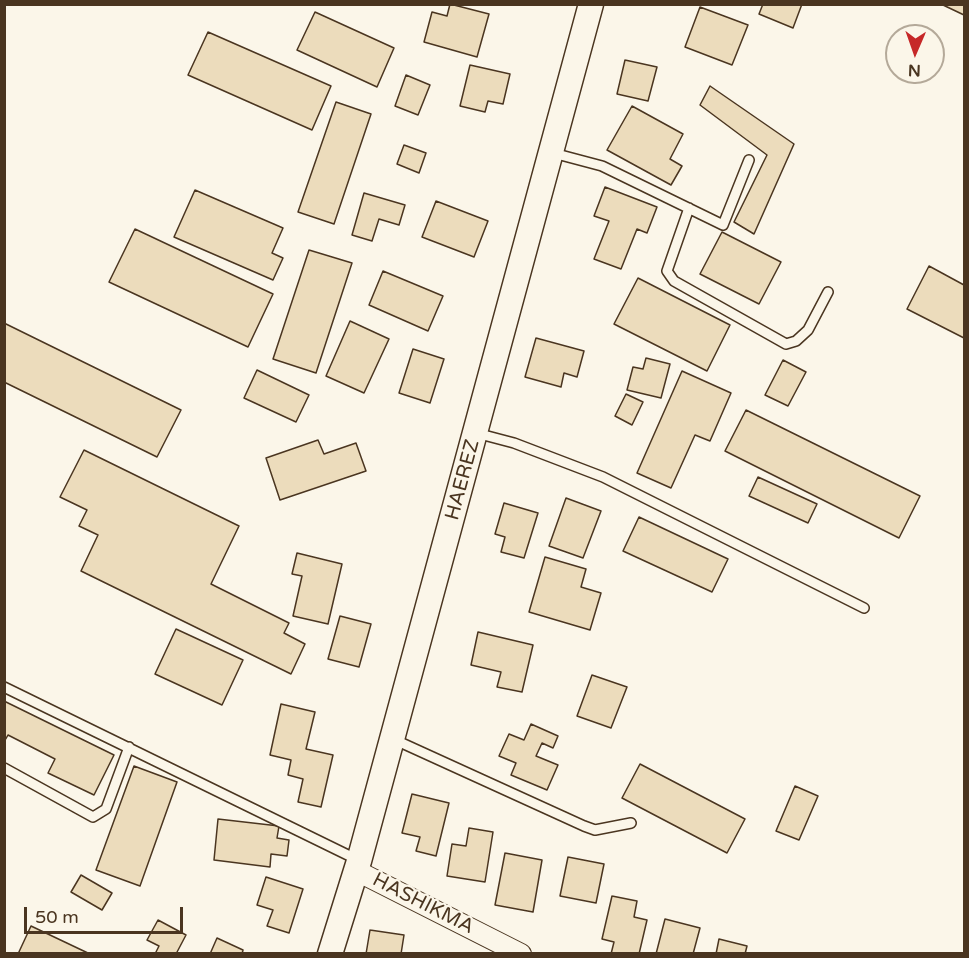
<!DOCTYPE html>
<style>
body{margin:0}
#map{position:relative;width:969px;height:958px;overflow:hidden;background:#fbf6e9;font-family:"Varela Round",sans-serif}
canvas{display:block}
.frame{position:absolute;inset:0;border:6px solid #4a3520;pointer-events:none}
.north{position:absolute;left:885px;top:24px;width:60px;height:60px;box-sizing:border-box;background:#fbf6e9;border:2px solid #b4a999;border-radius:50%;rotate:182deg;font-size:16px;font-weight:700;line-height:24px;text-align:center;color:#4a3520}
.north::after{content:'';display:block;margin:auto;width:21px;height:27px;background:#c62828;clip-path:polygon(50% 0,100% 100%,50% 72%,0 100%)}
.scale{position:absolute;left:24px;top:907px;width:159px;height:27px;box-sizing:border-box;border:3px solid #4a3520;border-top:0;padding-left:8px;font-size:18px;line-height:21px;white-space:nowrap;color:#4a3520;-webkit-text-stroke:4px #fbf6e9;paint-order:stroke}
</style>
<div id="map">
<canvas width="969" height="958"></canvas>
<div class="frame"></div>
<div class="north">N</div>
<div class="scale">50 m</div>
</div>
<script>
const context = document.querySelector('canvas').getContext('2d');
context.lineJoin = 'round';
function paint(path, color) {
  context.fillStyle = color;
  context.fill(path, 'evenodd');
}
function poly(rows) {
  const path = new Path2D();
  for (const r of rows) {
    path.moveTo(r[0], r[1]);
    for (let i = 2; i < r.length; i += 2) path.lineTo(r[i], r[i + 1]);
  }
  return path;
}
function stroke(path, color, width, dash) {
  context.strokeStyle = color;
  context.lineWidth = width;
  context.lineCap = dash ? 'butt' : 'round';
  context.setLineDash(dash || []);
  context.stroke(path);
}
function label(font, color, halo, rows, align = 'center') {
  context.font = font + ' "Varela Round",sans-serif';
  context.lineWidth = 4.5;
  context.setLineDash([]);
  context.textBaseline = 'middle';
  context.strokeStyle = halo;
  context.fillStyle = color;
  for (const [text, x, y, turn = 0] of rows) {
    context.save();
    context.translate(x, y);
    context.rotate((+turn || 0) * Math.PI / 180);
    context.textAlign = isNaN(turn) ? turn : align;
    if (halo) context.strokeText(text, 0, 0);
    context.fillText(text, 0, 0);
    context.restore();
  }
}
const building = poly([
 [450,4,489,14,477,57,424,42,432,12,447,16,450,4],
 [763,4,802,4,793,28,759,14,763,4],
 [964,4,964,15,943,5,943,4,964,4],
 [700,7,748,25,732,65,685,47,700,7],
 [315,12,394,48,377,87,297,50,315,12],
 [208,32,331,86,312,130,188,75,208,32],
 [625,60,657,67,648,101,617,94,625,60],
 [470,65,510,74,503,104,488,101,485,112,460,106,470,65],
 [406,75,430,85,418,115,395,106,406,75],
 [710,86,794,144,754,234,734,222,767,155,700,105,710,86],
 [336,102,371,114,334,224,298,212,336,102],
 [632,106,683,134,670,159,682,166,671,185,607,150,632,106],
 [404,145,426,153,419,173,397,164,404,145],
 [605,187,657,207,647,233,637,229,621,269,594,259,609,221,594,216,605,187],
 [195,190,283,228,272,253,283,258,273,280,174,237,195,190],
 [364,193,405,205,399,225,379,219,372,241,352,235,364,193],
 [436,201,488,221,474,257,422,237,436,201],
 [135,229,273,294,248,347,109,282,135,229],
 [722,232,781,262,759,304,700,274,722,232],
 [309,250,352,263,316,373,273,359,309,250],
 [929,266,964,285,964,338,907,309,929,266],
 [383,271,443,296,428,331,369,305,383,271],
 [638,278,730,325,707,371,614,324,638,278],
 [350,321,389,339,364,393,326,376,350,321],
 [4,323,181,410,157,457,4,382,4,323],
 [536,338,584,351,577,377,564,373,561,387,525,377,536,338],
 [413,349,444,359,430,403,399,393,413,349],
 [646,358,670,364,661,398,627,390,633,367,643,369,646,358],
 [783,360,806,372,788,406,765,395,783,360],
 [257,370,309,395,296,422,244,398,257,370],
 [682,371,731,393,710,441,695,435,671,488,637,473,682,371],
 [626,394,643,402,632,425,615,416,626,394],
 [746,410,920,496,899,538,725,451,746,410],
 [318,440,324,454,356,443,366,471,280,500,266,458,318,440],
 [84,450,239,526,211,584,289,623,284,633,305,644,291,674,81,571,98,535,79,526,87,510,60,497,84,450],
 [758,477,817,504,808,523,749,496,758,477],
 [566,498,601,511,583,558,549,546,566,498],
 [504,503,538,513,524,558,501,552,505,537,495,534,504,503],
 [639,517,728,559,712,592,623,551,639,517],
 [297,553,342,564,328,624,293,616,302,576,292,574,297,553],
 [545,557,586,569,581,587,601,593,590,630,529,612,545,557],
 [340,616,371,624,359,667,328,659,340,616],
 [176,629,243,660,222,705,155,674,176,629],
 [478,632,533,645,522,692,497,687,501,672,471,665,478,632],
 [592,675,627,687,611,728,577,716,592,675],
 [4,701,114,755,94,795,48,773,55,759,8,735,4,742,4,701],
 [281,704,315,712,306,749,333,755,321,807,298,802,303,779,288,775,291,760,270,755,281,704],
 [531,724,558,736,553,748,542,743,536,756,558,765,547,790,511,775,516,763,499,756,509,734,524,740,531,724],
 [640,764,745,819,727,853,622,798,640,764],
 [134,766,177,782,140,886,96,870,134,766],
 [795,786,818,796,799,840,776,831,795,786],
 [412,794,449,803,436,856,416,851,420,837,402,833,412,794],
 [218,819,279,826,277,838,289,840,287,856,271,854,270,867,214,860,218,819],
 [469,828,493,832,485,882,447,876,452,844,466,846,469,828],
 [505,853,542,860,533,912,495,905,505,853],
 [568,857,604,864,596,903,560,896,568,857],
 [81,875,112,893,102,910,71,892,81,875],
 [266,877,303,889,289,933,267,926,273,910,257,905,266,877],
 [612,896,637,901,634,917,647,920,639,954,611,954,614,942,602,939,612,896],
 [665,919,700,928,693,954,656,954,665,919],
 [158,920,186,935,176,954,155,954,159,946,147,940,158,920],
 [31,926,90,954,18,954,31,926],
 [370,930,404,935,401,954,366,954,370,930],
 [217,938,243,950,242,954,210,954,217,938],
 [719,939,747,946,745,954,716,954,719,939]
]);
const service = poly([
 [553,153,602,166,723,225,749,160],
 [689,208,667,271,674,281,786,344,796,341,808,330,828,292],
 [476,433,514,443,603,477,864,608],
 [4,687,358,860],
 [393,739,584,826,595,830,631,823],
 [4,768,93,817,106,809,129,747]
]);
const minor = poly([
 [357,871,521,954]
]);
const tertiary = poly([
 [330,954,359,861,591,4]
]);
const streetNames = [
 ["HAEREZ",463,480,-75],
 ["HASHIKMA",423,904,27]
];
paint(building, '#ecdcbc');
stroke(building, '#4a3520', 1.5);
stroke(service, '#4a3520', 12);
stroke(minor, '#4a3520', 22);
stroke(tertiary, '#4a3520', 27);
stroke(service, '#fbf6e9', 9);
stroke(minor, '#fbf6e9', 20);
stroke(tertiary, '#fbf6e9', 24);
label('20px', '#4a3520', '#fbf6e9', streetNames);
</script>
